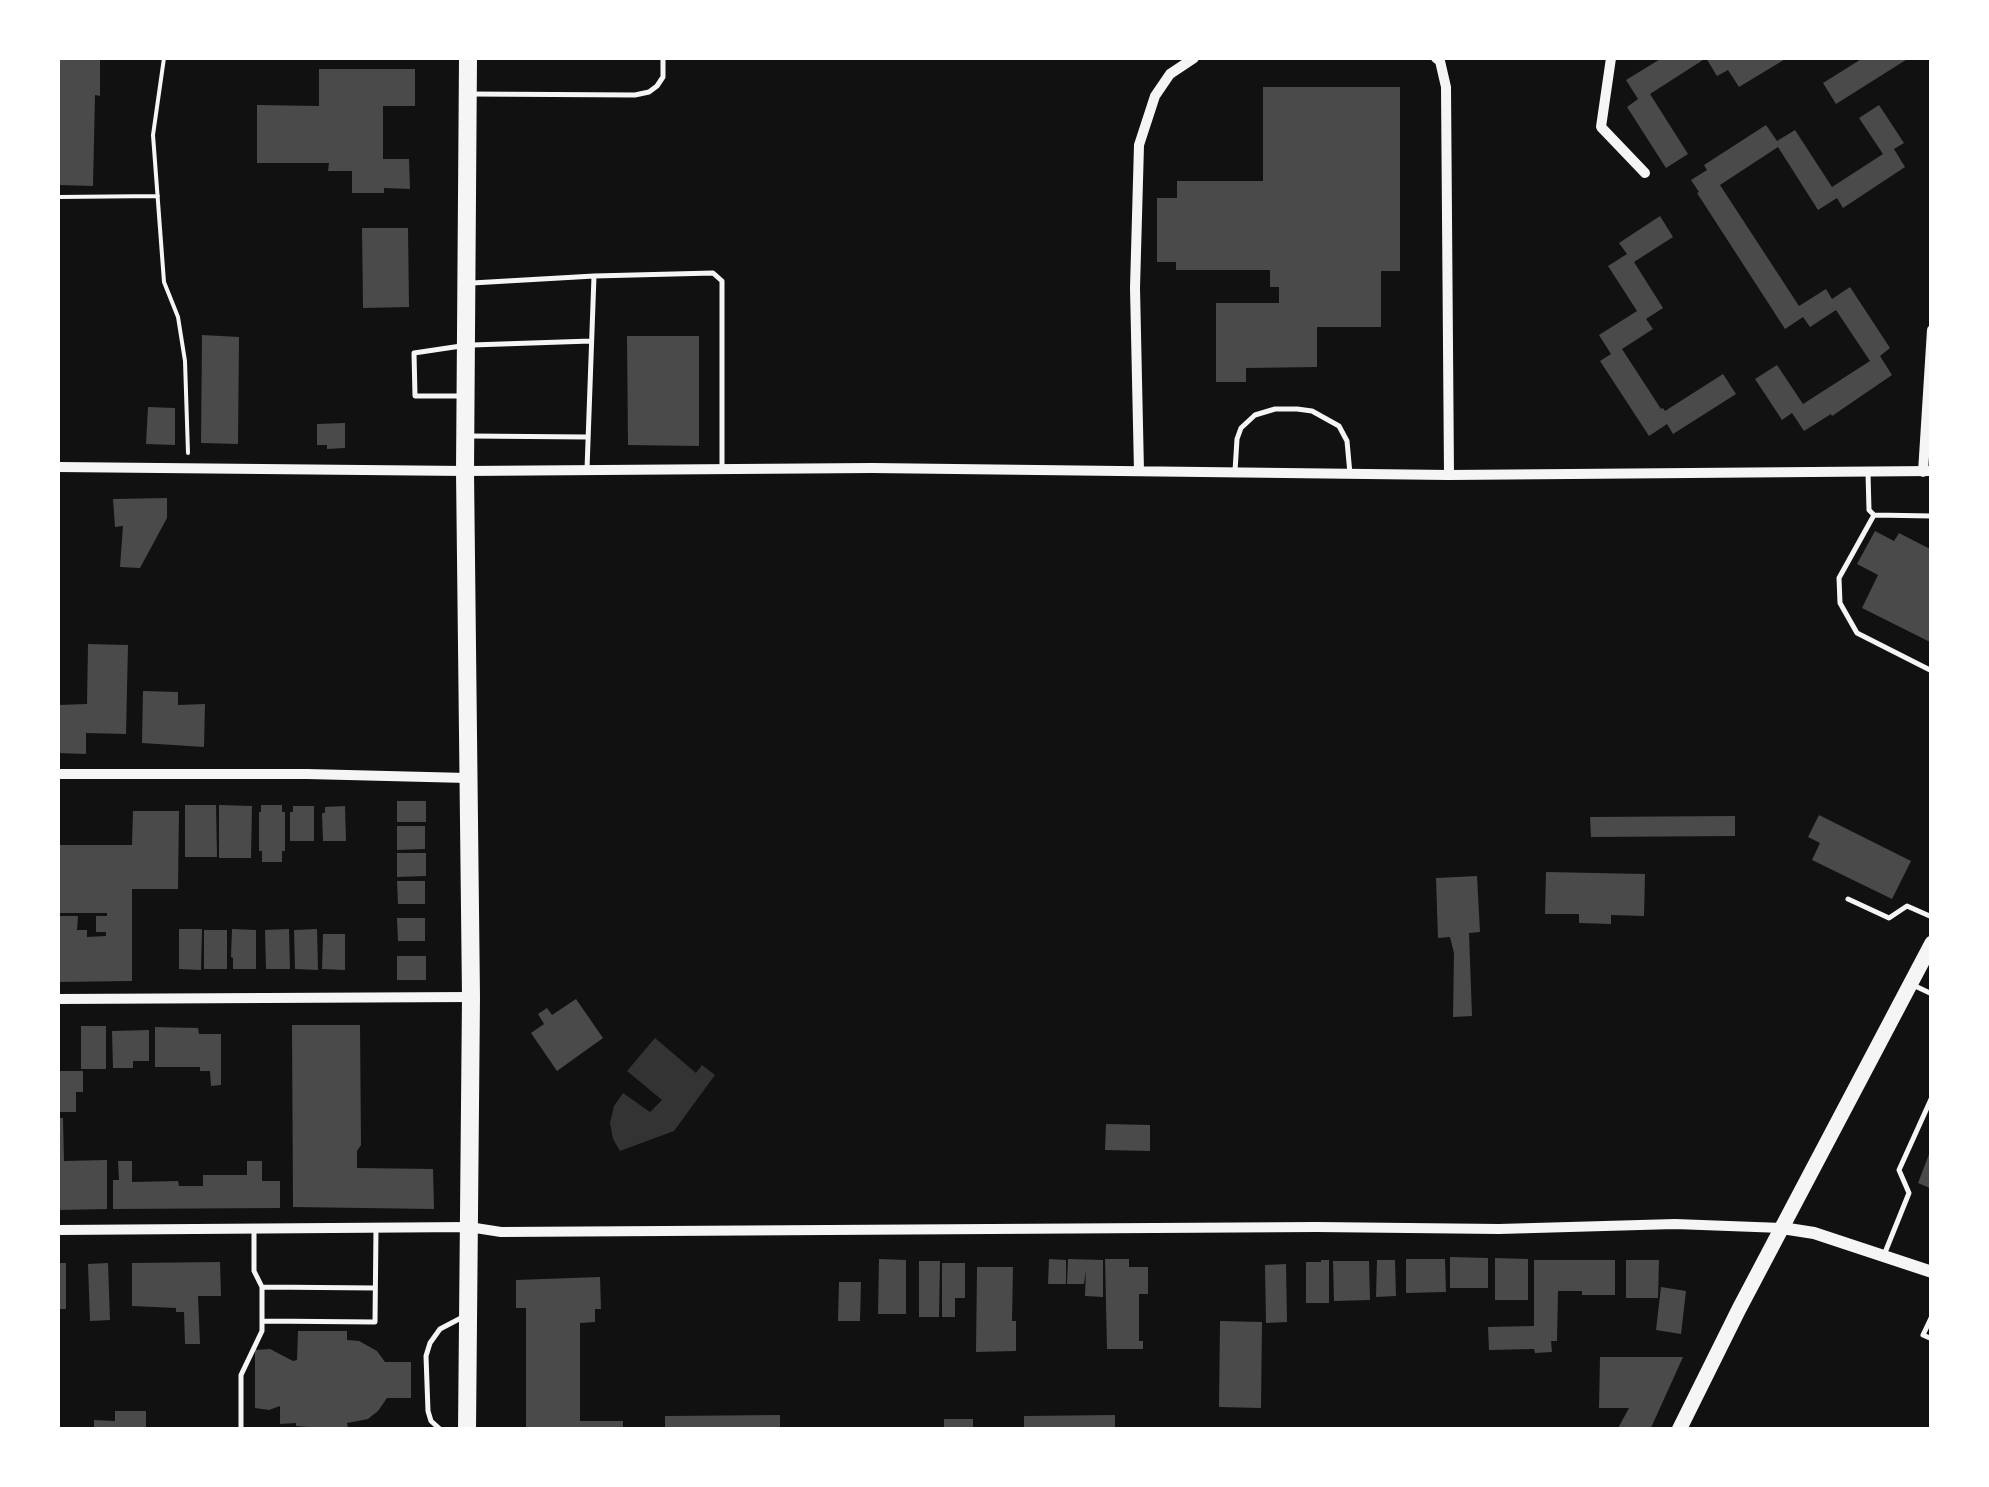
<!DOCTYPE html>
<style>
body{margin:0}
#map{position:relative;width:1989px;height:1487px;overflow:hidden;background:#111;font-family:"Sofia Sans Condensed",sans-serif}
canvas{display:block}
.frame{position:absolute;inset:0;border:60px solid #fff;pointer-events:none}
</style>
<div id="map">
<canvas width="1989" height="1487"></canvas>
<div class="frame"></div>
</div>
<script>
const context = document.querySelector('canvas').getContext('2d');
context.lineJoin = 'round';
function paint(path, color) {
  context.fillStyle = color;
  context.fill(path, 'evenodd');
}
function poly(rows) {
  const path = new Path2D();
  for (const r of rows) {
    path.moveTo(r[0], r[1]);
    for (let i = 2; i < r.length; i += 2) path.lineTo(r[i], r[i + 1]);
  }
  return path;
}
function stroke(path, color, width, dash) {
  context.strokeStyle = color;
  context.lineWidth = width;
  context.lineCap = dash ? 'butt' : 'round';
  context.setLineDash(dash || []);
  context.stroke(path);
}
const water = poly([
 [655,1038,696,1073,702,1065,715,1075,674,1131,620,1151,613,1139,610,1123,614,1106,623,1093,650,1112,662,1100,627,1071]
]);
const building = poly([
 [59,58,100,58,100,96,95,95,93,186,58,185],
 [1662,58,1733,58,1734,60,1737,58,1787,58,1739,87,1728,70,1717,76,1706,58,1650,94,1688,154,1666,168,1627,107,1638,99,1626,80],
 [1863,58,1909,58,1836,104,1823,83],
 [319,69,415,69,415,106,383,106,383,159,409,159,410,189,384,188,384,193,352,193,352,171,328,171,329,163,257,163,257,105,319,106],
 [1263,87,1400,87,1400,271,1381,271,1381,327,1317,327,1317,367,1246,368,1246,382,1216,382,1216,303,1279,303,1279,287,1270,287,1270,270,1176,270,1176,262,1157,262,1157,198,1177,198,1177,181,1263,181],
 [1879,105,1904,143,1894,149,1905,167,1843,208,1837,198,1818,210,1778,147,1720,185,1799,306,1826,289,1832,299,1850,287,1890,348,1880,356,1892,375,1832,416,1831,414,1804,431,1792,413,1782,420,1755,379,1777,365,1803,404,1870,361,1836,310,1810,327,1803,317,1785,329,1697,193,1699,192,1691,180,1707,170,1704,165,1766,125,1777,141,1795,130,1832,187,1883,154,1859,118],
 [1660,216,1673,237,1634,262,1663,308,1646,319,1653,329,1622,349,1661,409,1663,408,1665,411,1723,374,1736,394,1673,434,1667,424,1649,436,1600,361,1611,354,1599,335,1637,311,1608,266,1627,254,1619,243],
 [362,228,408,228,409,307,363,308],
 [202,335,239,337,238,444,201,443],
 [627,336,699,336,699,446,628,445],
 [148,407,175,408,175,445,146,444],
 [345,423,345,448,327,449,327,445,317,445,317,424],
 [167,498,167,518,140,568,120,567,123,526,115,527,113,499],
 [1875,531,1894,541,1899,533,1932,550,1932,643,1862,608,1878,575,1857,564],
 [88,644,128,645,126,734,86,733,86,754,58,753,58,705,87,704],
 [143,691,178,692,178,705,205,704,204,747,142,743],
 [397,801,426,801,426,822,397,822],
 [185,805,216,805,217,857,185,857],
 [219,805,252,806,251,858,219,858],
 [261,805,282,805,282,812,285,812,285,851,282,851,282,862,262,862,262,851,259,851,259,812,261,812],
 [293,806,314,806,314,841,290,841,290,812,293,812],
 [345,806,346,841,323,841,322,813,325,813,325,807],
 [133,811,179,811,178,889,132,889,132,981,58,982,58,916,78,916,77,930,87,930,87,937,106,936,106,932,96,932,96,916,107,916,107,913,58,913,58,845,132,845],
 [1819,815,1911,861,1892,899,1812,860,1820,843,1808,837],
 [1735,816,1735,836,1591,837,1590,817],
 [397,826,425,826,425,849,397,850],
 [397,853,426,853,426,876,397,877],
 [1546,872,1645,874,1644,916,1611,915,1611,924,1579,923,1579,914,1545,914],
 [1477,876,1480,932,1469,933,1472,1016,1453,1017,1454,953,1450,937,1438,938,1436,878],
 [397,881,425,881,425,904,398,904],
 [397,918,425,918,425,941,398,941],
 [179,929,202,929,201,970,179,969],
 [232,929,256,930,256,969,233,969,233,958,231,957],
 [289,929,290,969,266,969,265,930],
 [317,929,318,970,295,969,294,930],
 [204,930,227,930,227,969,204,969],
 [323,934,345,934,345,970,322,969],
 [397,956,426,956,426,980,397,980],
 [576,999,603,1038,557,1071,531,1033,544,1024,538,1014,547,1008,552,1015],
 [292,1025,360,1025,361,1145,357,1151,357,1168,433,1169,434,1209,293,1207],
 [81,1026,106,1026,106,1069,81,1069],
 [155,1027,198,1028,199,1034,221,1034,221,1085,211,1086,210,1071,200,1071,200,1067,155,1067],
 [149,1030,149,1061,133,1061,133,1068,113,1068,112,1031],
 [58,1071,83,1071,83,1092,76,1092,76,1112,58,1112],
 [58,1118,63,1118,64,1161,107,1160,107,1209,58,1210],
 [1106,1124,1150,1125,1150,1151,1105,1150],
 [1931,1149,1932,1149,1932,1189,1918,1183],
 [118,1161,132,1161,132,1182,178,1181,179,1186,203,1186,203,1175,247,1175,247,1161,262,1161,262,1181,280,1181,280,1208,113,1209,113,1180,119,1180],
 [1450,1257,1488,1258,1488,1288,1450,1288],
 [1495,1258,1528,1259,1528,1300,1495,1300],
 [879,1259,906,1260,906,1314,878,1314],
 [1049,1259,1066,1260,1066,1284,1048,1284],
 [1068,1259,1103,1260,1103,1297,1085,1296,1086,1270,1084,1284,1067,1284],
 [1105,1259,1129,1259,1129,1267,1148,1267,1148,1294,1139,1294,1139,1341,1143,1341,1143,1349,1107,1349],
 [1406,1259,1445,1259,1446,1292,1406,1293],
 [1321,1260,1329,1260,1329,1303,1306,1303,1306,1262,1321,1262],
 [1377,1260,1395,1260,1396,1296,1376,1297],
 [1534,1260,1615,1260,1615,1295,1582,1295,1582,1291,1558,1291,1557,1341,1551,1341,1552,1352,1535,1353,1534,1349,1489,1350,1488,1327,1534,1326],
 [1626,1260,1659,1260,1658,1298,1626,1298],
 [919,1261,940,1261,939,1317,919,1317],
 [1333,1261,1369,1261,1370,1300,1334,1301],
 [220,1262,221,1296,198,1296,200,1344,185,1344,184,1312,176,1312,176,1308,132,1306,132,1263],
 [58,1263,66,1263,66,1309,58,1309],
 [108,1263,110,1320,90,1321,88,1264],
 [942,1263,965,1263,965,1298,955,1298,955,1317,942,1317],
 [1286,1264,1287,1322,1266,1323,1265,1265],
 [977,1267,1013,1267,1012,1321,1016,1321,1016,1351,976,1352],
 [600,1277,601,1309,595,1309,595,1322,580,1323,580,1421,623,1421,623,1430,526,1430,526,1308,516,1308,516,1280],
 [839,1282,861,1282,860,1321,838,1321],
 [1661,1287,1686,1291,1681,1334,1656,1330],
 [1220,1321,1262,1322,1261,1408,1219,1407],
 [298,1331,347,1331,347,1340,359,1341,377,1351,385,1362,411,1362,411,1398,387,1398,378,1411,368,1419,347,1423,348,1427,321,1427,321,1430,308,1430,308,1427,296,1426,296,1423,280,1424,280,1406,269,1410,255,1408,255,1350,270,1349,293,1361,297,1360],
 [1600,1357,1683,1357,1650,1430,1617,1430,1629,1408,1599,1408],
 [115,1411,146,1411,146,1430,94,1430,94,1420,115,1421],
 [780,1415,780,1430,665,1430,665,1416],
 [1115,1415,1115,1430,1024,1430,1024,1416],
 [944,1419,973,1419,973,1430,944,1430]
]);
const path = poly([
 [164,58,153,135,164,282,178,317,185,361,188,453],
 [58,197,158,196]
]);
const service = poly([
 [471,94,635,95,649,92,657,86,663,77,663,58],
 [472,283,594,276],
 [472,345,591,341],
 [461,346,414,353,415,396,463,396],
 [470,436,587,437],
 [587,469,594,276,713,273,722,281,722,468],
 [1235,471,1237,439,1241,428,1255,415,1275,409,1297,409,1312,411,1339,426,1347,441,1350,474],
 [1868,473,1869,510,1874,515,1932,516],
 [1874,515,1839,578,1840,603,1857,633,1932,671],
 [1848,899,1889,918,1907,906,1932,917],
 [1913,985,1932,994],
 [1884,1255,1909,1193,1899,1170,1932,1097],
 [263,1287,375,1288],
 [1932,1316,1923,1335,1932,1339],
 [263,1321,375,1322,376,1229],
 [241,1426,241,1375,262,1331,262,1287,254,1271,254,1230],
 [441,1430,431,1421,428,1411,426,1356,430,1343,440,1329,461,1318],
 [1930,1430,1932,1427]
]);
const minor = poly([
 [1436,58,1440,61,1446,87,1449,475],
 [1611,58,1601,127,1645,173],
 [58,467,465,471,872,468,1449,475,1932,471],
 [1139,471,1135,288,1139,145,1155,96,1170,74,1194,58],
 [1923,472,1932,330],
 [58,774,307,774,467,778],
 [58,999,471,997],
 [58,1230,469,1227,501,1232,1317,1227,1499,1229,1675,1224,1782,1228]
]);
const tertiary = poly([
 [1782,1228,1814,1233,1932,1272]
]);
const secondary = poly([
 [1679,1430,1739,1309,1932,943]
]);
const trunk = poly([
 [467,1430,471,997,465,471,468,58]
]);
paint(water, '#333');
paint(building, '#4a4a4a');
stroke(path, '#f5f5f5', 4);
stroke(service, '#f5f5f5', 5);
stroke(minor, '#f5f5f5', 10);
stroke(tertiary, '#f5f5f5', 12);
stroke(secondary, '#f5f5f5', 15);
stroke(trunk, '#f5f5f5', 18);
</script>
